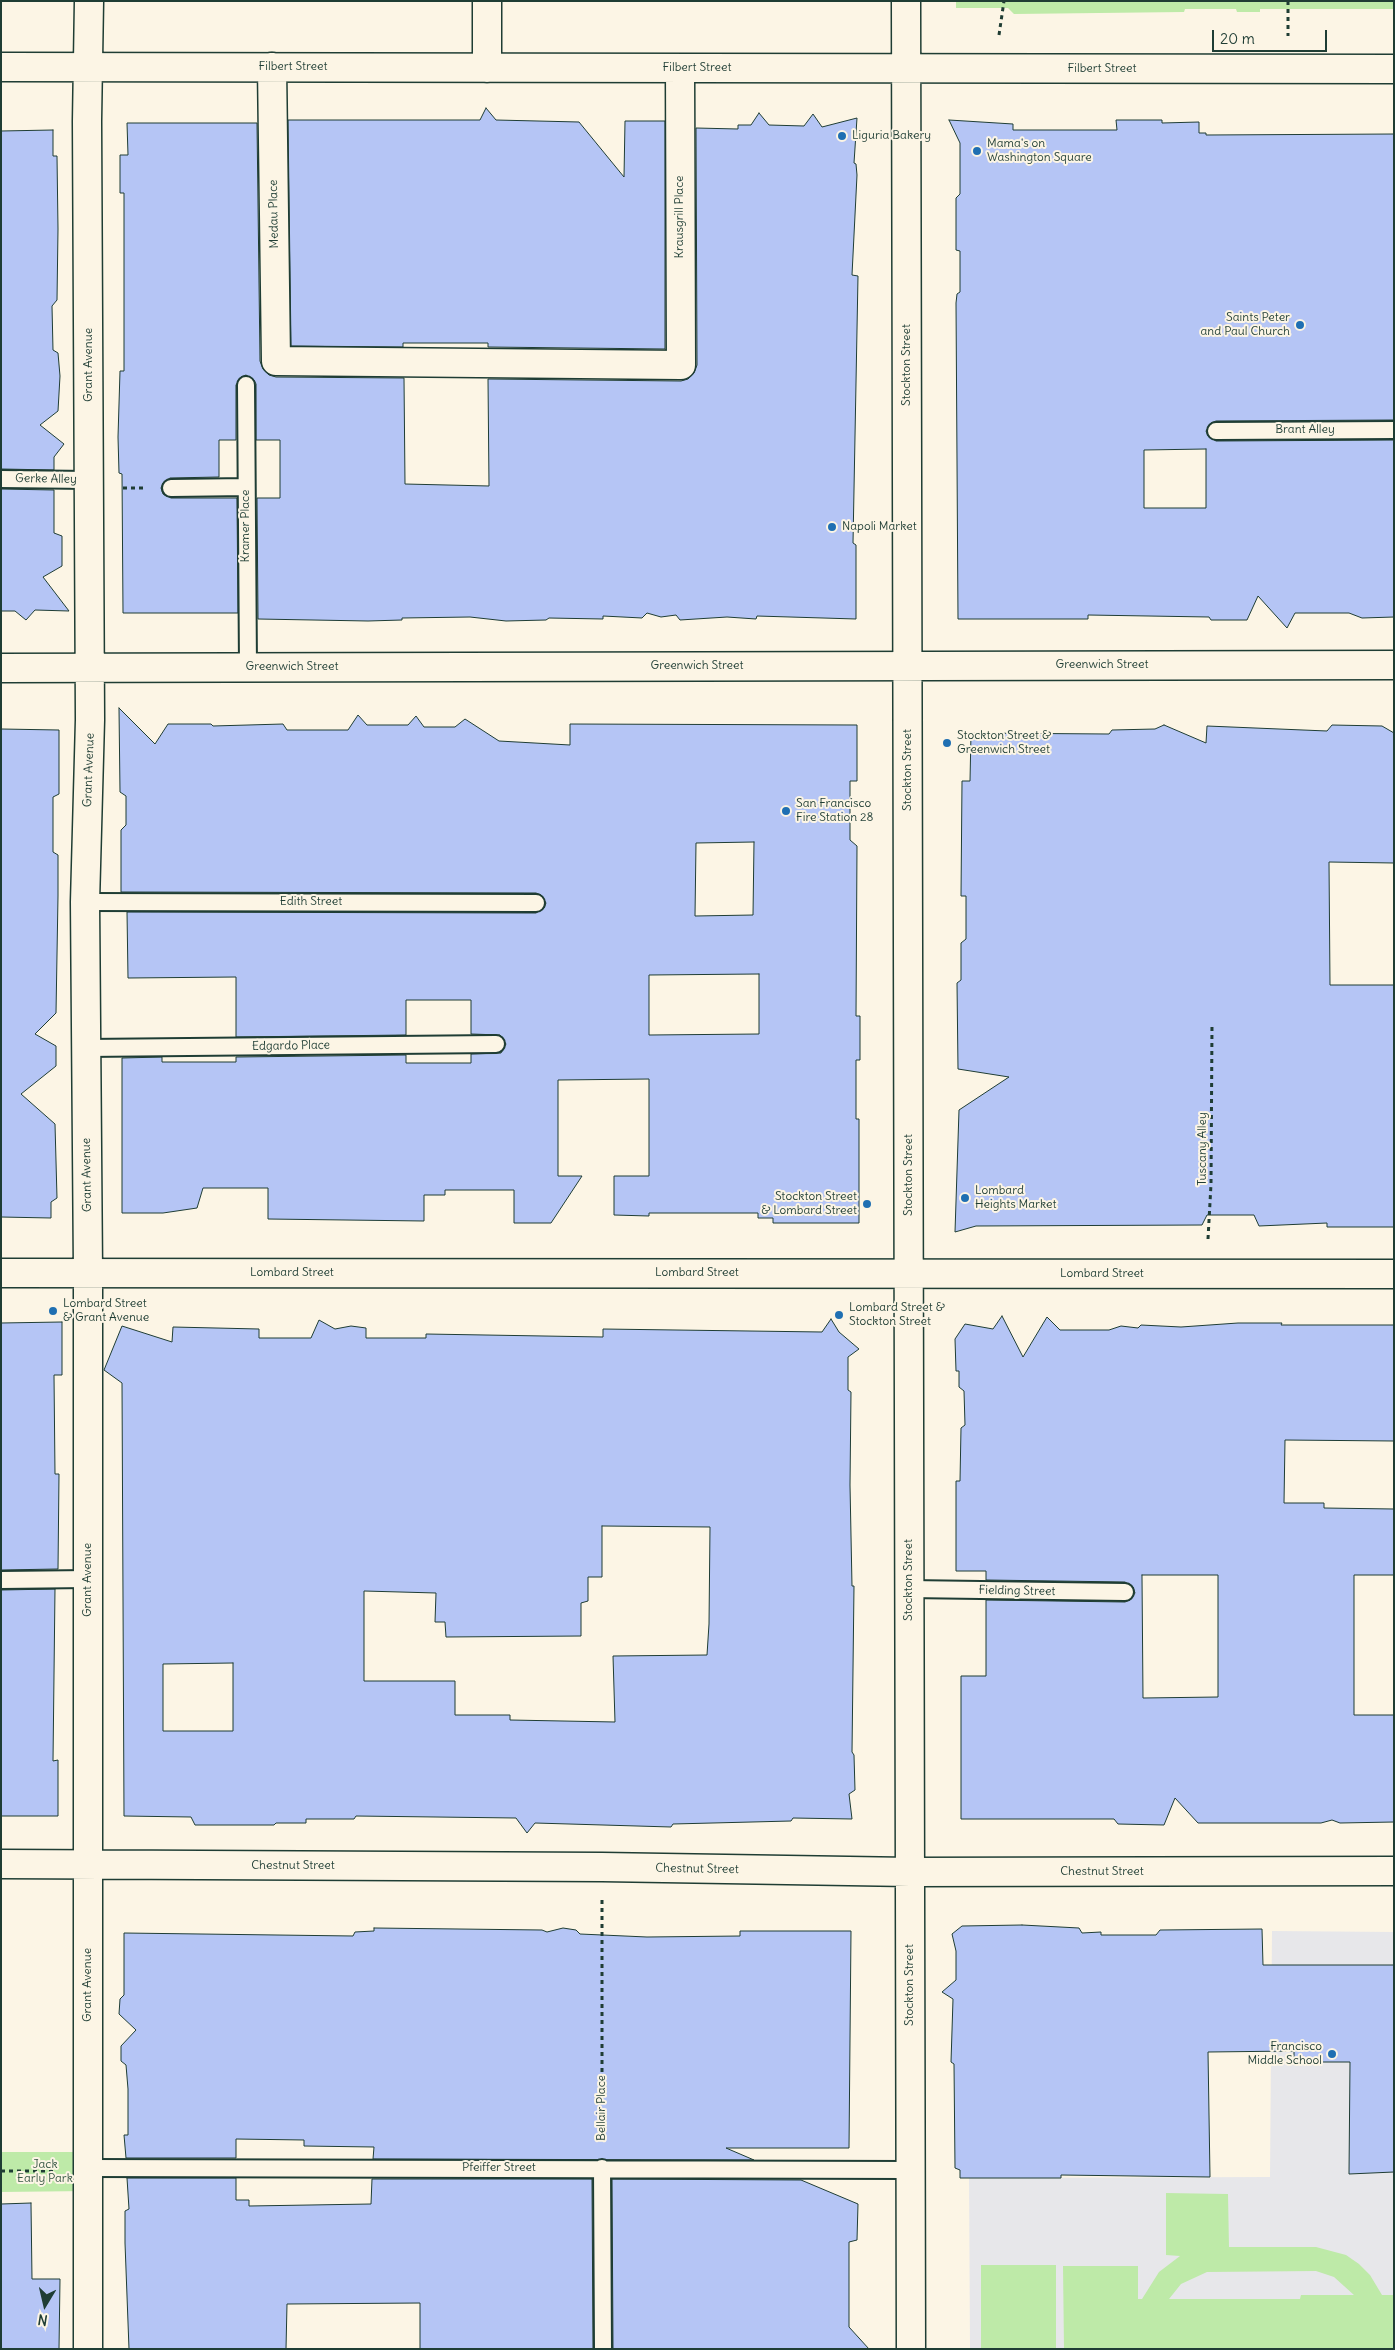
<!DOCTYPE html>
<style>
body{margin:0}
#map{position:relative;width:1395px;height:2350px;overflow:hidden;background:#fcf5e5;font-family:Delius,sans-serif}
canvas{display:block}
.frame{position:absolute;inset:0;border:2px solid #1f3d34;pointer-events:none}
.north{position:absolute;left:20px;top:2280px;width:50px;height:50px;-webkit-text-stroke:4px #fcf5e5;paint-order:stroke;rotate:189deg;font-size:14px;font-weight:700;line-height:20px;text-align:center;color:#1f3d34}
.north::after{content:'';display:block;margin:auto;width:18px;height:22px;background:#1f3d34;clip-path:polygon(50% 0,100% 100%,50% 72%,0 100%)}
.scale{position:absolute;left:1212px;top:30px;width:115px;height:22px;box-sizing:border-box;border:2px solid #1f3d34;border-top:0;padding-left:6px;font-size:15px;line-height:18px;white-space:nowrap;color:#1f3d34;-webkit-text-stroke:4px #fcf5e5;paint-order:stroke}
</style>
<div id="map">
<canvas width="1395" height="2350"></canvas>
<div class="frame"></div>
<div class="north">N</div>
<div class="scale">20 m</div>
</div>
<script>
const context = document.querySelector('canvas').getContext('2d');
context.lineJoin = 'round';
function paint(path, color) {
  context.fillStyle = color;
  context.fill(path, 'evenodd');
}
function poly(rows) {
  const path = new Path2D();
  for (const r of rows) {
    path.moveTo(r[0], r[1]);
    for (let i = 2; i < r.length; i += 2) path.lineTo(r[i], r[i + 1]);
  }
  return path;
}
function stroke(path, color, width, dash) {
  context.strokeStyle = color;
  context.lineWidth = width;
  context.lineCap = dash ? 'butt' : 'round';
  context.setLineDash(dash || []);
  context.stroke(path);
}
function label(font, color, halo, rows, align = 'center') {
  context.font = font + ' Delius,sans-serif';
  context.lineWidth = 4;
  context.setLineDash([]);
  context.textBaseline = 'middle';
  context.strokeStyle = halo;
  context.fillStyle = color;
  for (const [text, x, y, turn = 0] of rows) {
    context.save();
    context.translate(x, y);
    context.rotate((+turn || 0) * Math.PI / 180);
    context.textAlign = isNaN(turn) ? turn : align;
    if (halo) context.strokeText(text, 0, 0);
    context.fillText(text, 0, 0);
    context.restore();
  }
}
const built = poly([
 [1272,1931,1394,1932,1394,2349,970,2349,969,2178,1270,2177]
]);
const green = poly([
 [956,1,1394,1,1394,9,1260,9,1260,12,1237,12,1236,9,1185,9,1184,12,1014,14,1008,8,956,8],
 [1,2152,88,2152,88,2191,1,2192],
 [1166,2193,1228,2194,1229,2247,1316,2247,1346,2255,1359,2264,1370,2275,1382,2295,1394,2295,1394,2349,1064,2349,1063,2266,1138,2266,1138,2299,1142,2299,1159,2272,1180,2256,1166,2255],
 [1207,2272,1316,2271,1334,2277,1354,2295,1301,2295,1300,2299,1169,2299,1181,2284],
 [981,2265,1056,2265,1056,2349,981,2349]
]);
const building = poly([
 [486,108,496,120,579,122,624,177,625,121,665,121,665,349,488,347,488,343,403,343,403,347,291,346,288,120,480,120,486,108],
 [759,113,769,125,804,126,813,114,822,127,857,118,854,163,856,164,857,175,852,275,858,276,853,543,856,545,856,619,757,616,756,619,727,617,680,620,676,615,661,617,647,613,642,618,603,616,603,619,549,618,546,620,506,621,470,617,402,618,402,620,368,621,258,619,257,498,280,498,280,440,256,440,256,384,254,380,246,375,241,377,236,385,236,440,219,440,219,477,170,478,163,483,161,488,163,494,171,498,237,498,238,613,123,613,122,474,119,473,118,437,120,371,124,371,124,193,120,193,120,155,128,155,127,123,257,123,260,361,263,369,269,375,276,377,404,378,405,484,489,486,488,379,681,381,688,379,694,373,697,365,696,128,738,129,738,125,751,125,759,113],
 [949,120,1013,124,1013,130,1117,130,1116,120,1162,120,1162,123,1199,122,1199,133,1206,133,1206,135,1394,134,1394,420,1216,421,1211,423,1206,431,1208,436,1216,441,1394,440,1394,617,1362,618,1349,613,1295,613,1287,628,1258,596,1247,620,1211,620,1209,617,1088,615,1088,619,958,619,956,303,957,294,960,292,960,251,956,250,956,198,960,194,960,143,949,120],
 [1206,449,1206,508,1144,508,1144,450,1206,449],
 [53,130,53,156,57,156,58,229,57,300,52,306,53,350,58,353,60,376,58,411,40,425,64,444,54,457,54,470,1,469,1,131,53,130],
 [1,489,54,490,54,533,62,536,62,566,43,577,69,611,35,610,26,620,15,611,1,611,1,489],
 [119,708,155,744,168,724,211,724,213,726,283,724,287,730,348,730,358,715,367,725,408,725,416,716,424,727,455,727,465,719,499,741,570,745,570,724,857,725,857,781,850,781,850,840,857,846,856,1016,860,1016,860,1060,856,1060,856,1119,859,1119,859,1223,773,1223,773,1218,758,1218,758,1213,649,1213,649,1216,614,1215,614,1176,649,1176,649,1079,558,1080,558,1176,582,1176,551,1223,514,1223,514,1190,445,1190,445,1195,424,1195,424,1221,268,1219,268,1188,203,1188,197,1208,163,1213,122,1213,122,1058,162,1057,162,1062,236,1062,236,1057,406,1055,406,1063,471,1063,471,1054,501,1053,506,1044,500,1035,471,1034,471,1000,406,1000,406,1035,236,1037,236,977,128,978,127,912,536,913,544,908,546,903,541,895,536,893,121,892,121,830,126,825,126,796,120,792,119,708],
 [754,842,753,915,695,916,696,843,754,842],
 [759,974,759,1034,649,1035,649,975,759,974],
 [1164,725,1206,743,1207,726,1327,731,1332,725,1382,726,1394,733,1394,863,1329,862,1330,985,1394,985,1394,1227,1327,1227,1327,1223,1259,1226,1254,1215,1207,1215,1202,1225,976,1226,955,1232,959,1110,1009,1077,958,1069,957,983,961,980,961,943,966,939,966,896,961,896,962,781,970,781,971,733,1109,734,1112,730,1155,729,1164,725],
 [1,729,59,730,59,794,53,797,53,852,58,855,58,896,56,1013,35,1034,56,1046,56,1066,21,1094,55,1124,57,1198,51,1202,51,1218,1,1217,1,729],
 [1002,1316,1023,1357,1047,1317,1060,1330,1109,1330,1121,1326,1138,1328,1141,1325,1181,1327,1238,1323,1282,1323,1281,1325,1394,1325,1394,1441,1285,1440,1284,1503,1324,1503,1324,1508,1394,1509,1394,1575,1354,1575,1354,1715,1394,1715,1394,1822,1340,1823,1332,1820,1321,1823,1198,1823,1175,1798,1164,1825,1118,1824,1114,1819,961,1819,961,1676,986,1676,986,1600,1125,1602,1130,1600,1135,1593,1133,1587,1125,1582,986,1580,986,1571,956,1571,956,1481,960,1481,961,1428,965,1425,964,1391,959,1387,959,1371,956,1371,955,1339,965,1324,993,1329,1002,1316],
 [1142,1575,1218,1575,1218,1697,1143,1698,1142,1575],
 [831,1319,839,1332,859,1349,848,1357,848,1390,851,1392,850,1485,852,1586,854,1586,852,1752,854,1755,855,1790,849,1794,852,1819,793,1818,791,1821,673,1824,671,1827,535,1823,527,1833,516,1818,356,1816,354,1819,306,1819,306,1823,276,1823,274,1825,195,1825,191,1817,124,1816,122,1383,104,1370,122,1326,172,1342,173,1327,259,1329,259,1338,311,1338,319,1320,335,1329,351,1326,366,1328,366,1338,426,1338,426,1334,603,1337,603,1329,822,1332,831,1319],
 [602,1526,710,1527,709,1624,707,1655,613,1656,615,1722,510,1720,510,1715,455,1715,455,1681,364,1681,364,1591,436,1593,435,1622,445,1622,446,1637,581,1636,581,1603,588,1601,588,1577,602,1577,602,1526],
 [233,1663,233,1731,163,1731,163,1664,233,1663],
 [62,1322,62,1375,54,1375,55,1474,59,1474,58,1569,1,1570,1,1323,62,1322],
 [55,1589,53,1761,58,1760,58,1816,1,1816,1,1590,55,1589],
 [1022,1925,1079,1928,1082,1933,1101,1932,1101,1935,1156,1935,1160,1930,1262,1929,1263,1965,1394,1965,1394,2172,1349,2174,1350,2062,1294,2062,1294,2051,1208,2052,1210,2177,1061,2175,1061,2178,960,2178,960,2170,955,2168,954,2064,951,2062,953,1999,942,1992,956,1980,956,1951,952,1934,962,1926,1022,1925],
 [374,1928,542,1930,547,1932,563,1928,576,1930,580,1934,647,1937,740,1936,740,1931,851,1931,849,2148,726,2148,754,2160,373,2159,374,2147,304,2146,304,2140,236,2139,236,2158,126,2158,124,2135,128,2135,128,2089,126,2065,121,2061,121,2046,136,2030,119,2014,120,1999,124,1995,124,1933,353,1936,355,1932,374,1931,374,1928],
 [127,2178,236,2178,236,2200,249,2200,249,2206,371,2204,372,2179,592,2179,593,2349,420,2349,420,2303,287,2304,286,2349,129,2349,125,2243,125,2211,129,2209,127,2178],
 [612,2179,801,2180,858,2204,857,2240,849,2242,849,2327,869,2349,613,2349,612,2179],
 [31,2203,32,2279,60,2279,59,2349,1,2349,1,2204,31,2203]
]);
const path = poly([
 [1288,1,1288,36],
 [999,35,1004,1],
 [123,488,144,488],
 [1208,1239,1211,1184,1212,1025],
 [602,1900,602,2141],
 [1,2171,56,2171]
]);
const service = poly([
 [246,385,248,667],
 [1216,431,1394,430],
 [1,479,90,480],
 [171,488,246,487],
 [85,902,536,903],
 [86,1048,496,1044],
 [1,1580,88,1579],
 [909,1589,1125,1592],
 [87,2168,910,2170],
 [602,2168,603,2349]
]);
const minor = poly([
 [487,1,487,68],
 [906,1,911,2349],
 [1,67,1394,69],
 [272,67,276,361,681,365,680,68],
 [1,668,1394,665],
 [1,1273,1394,1274],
 [1,1864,602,1867,910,1872,1394,1871],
 [88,2349,88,1272,85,902,90,720,87,121,89,1]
]);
const markers = [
 [842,136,5,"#1f6fb2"],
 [977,151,5,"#1f6fb2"],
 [1300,325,5,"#1f6fb2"],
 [832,527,5,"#1f6fb2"],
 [947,743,5,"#1f6fb2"],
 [786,811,5,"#1f6fb2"],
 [965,1198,5,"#1f6fb2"],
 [867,1204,5,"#1f6fb2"],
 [53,1311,5,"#1f6fb2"],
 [839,1315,5,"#1f6fb2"],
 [1332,2054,5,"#1f6fb2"]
];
const streetNames = [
 ["Filbert Street",293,67],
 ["Filbert Street",697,68],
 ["Filbert Street",1102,69],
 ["Medau Place",274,214,-91],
 ["Krausgrill Place",680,217,-90],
 ["Grant Avenue",89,365,-90],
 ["Stockton Street",907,365,-90],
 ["Brant Alley",1305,430],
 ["Gerke Alley",46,479,1],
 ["Kramer Place",246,526,-90],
 ["Greenwich Street",1102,665],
 ["Greenwich Street",697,666],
 ["Greenwich Street",292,667],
 ["Grant Avenue",89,770,-88],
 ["Stockton Street",908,770,-90],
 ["Edith Street",311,902],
 ["Edgardo Place",291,1046,-1],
 ["Tuscany Alley",1203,1149,-90],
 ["Grant Avenue",87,1175,-91],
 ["Stockton Street",909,1175,-90],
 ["Lombard Street",292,1273],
 ["Lombard Street",697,1273],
 ["Lombard Street",1102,1274],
 ["Grant Avenue",88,1580,-90],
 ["Stockton Street",909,1580,-90],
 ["Fielding Street",1017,1591,1],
 ["Chestnut Street",293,1866],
 ["Chestnut Street",697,1869,1],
 ["Chestnut Street",1102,1872],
 ["Grant Avenue",88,1985,-90],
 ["Stockton Street",910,1985,-90],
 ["Bellair Place",602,2108,-90],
 ["Pfeiffer Street",499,2168]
];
const poiNames = [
 ["Liguria Bakery",852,136],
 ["Mama's on",987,144],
 ["Washington Square",987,158],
 ["Saints Peter",1290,318,"right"],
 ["and Paul Church",1290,332,"right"],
 ["Napoli Market",842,527],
 ["Stockton Street &",957,736],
 ["Greenwich Street",957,750],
 ["San Francisco",796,804],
 ["Fire Station 28",796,818],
 ["Lombard",975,1191],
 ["Heights Market",975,1205],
 ["Stockton Street",857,1197,"right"],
 ["& Lombard Street",857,1211,"right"],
 ["Lombard Street",63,1304],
 ["& Grant Avenue",63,1318],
 ["Lombard Street &",849,1308],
 ["Stockton Street",849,1322],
 ["Francisco",1322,2047,"right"],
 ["Middle School",1322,2061,"right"]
];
const parkNames = [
 ["Jack",45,2165],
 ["Early Park",45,2179]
];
paint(built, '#e7e7ea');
paint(green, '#beeaa8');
paint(building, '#b5c5f5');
stroke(building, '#1f3d34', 1);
stroke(service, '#1f3d34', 20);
stroke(minor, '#1f3d34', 31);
stroke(path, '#1f3d34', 3, [4, 4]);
stroke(service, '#fcf5e5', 16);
stroke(minor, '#fcf5e5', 28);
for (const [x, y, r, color] of markers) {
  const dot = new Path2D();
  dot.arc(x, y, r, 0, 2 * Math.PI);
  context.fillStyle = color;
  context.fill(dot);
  stroke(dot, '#fcf5e5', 2);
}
label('12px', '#1f3d34', '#fcf5e5', streetNames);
label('12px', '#1f3d34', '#fcf5e5', poiNames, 'left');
label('12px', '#375745', '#fcf5e5', parkNames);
</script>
